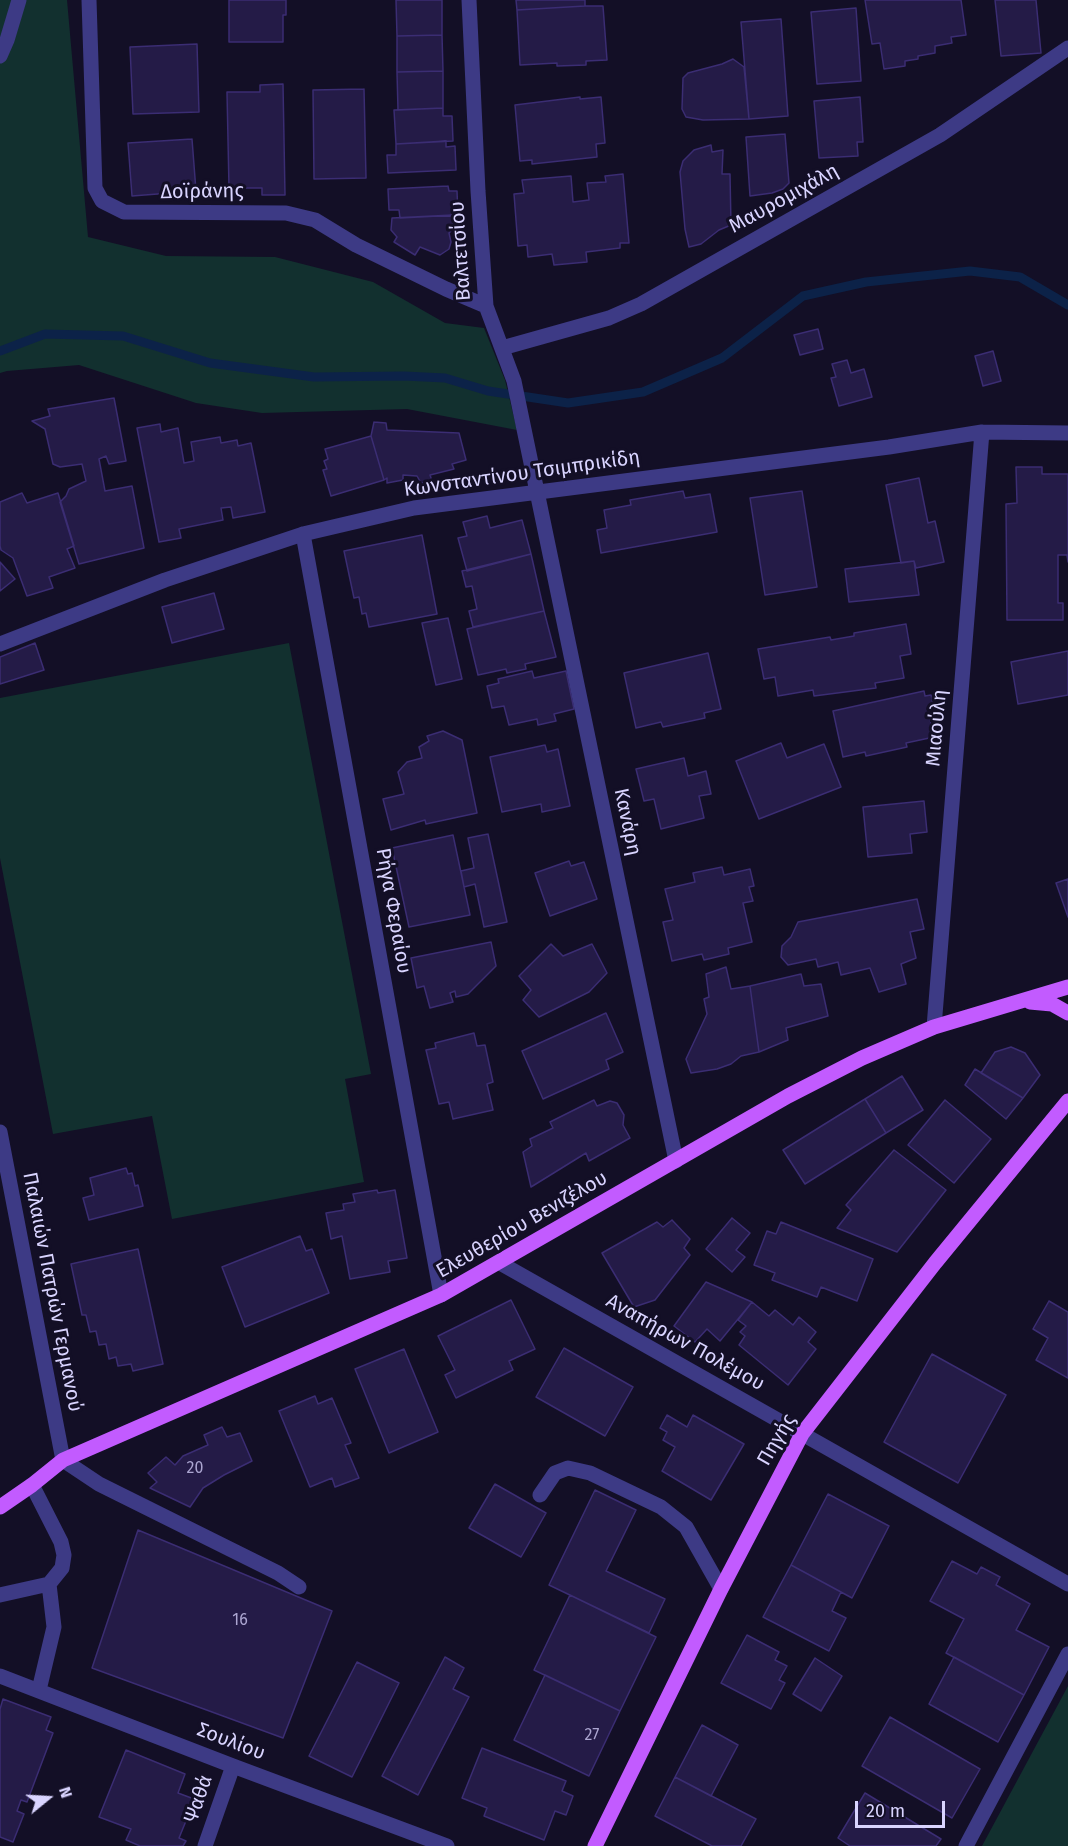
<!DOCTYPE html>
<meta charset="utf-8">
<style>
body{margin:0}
#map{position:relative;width:1068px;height:1846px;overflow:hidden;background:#130f26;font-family:"Fira Sans",sans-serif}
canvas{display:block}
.north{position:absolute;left:18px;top:1768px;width:60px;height:60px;-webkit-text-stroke:4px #130f26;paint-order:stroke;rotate:72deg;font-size:16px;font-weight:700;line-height:24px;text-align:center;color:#d9d4ff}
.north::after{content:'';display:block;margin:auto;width:21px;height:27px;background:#d9d4ff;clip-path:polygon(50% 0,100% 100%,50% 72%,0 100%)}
.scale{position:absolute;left:855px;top:1801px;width:90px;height:27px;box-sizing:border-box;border:3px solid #d9d4ff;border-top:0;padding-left:8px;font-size:18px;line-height:21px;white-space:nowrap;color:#d9d4ff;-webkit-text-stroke:4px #130f26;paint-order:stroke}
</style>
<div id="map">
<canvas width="1068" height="1846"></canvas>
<div class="north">N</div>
<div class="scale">20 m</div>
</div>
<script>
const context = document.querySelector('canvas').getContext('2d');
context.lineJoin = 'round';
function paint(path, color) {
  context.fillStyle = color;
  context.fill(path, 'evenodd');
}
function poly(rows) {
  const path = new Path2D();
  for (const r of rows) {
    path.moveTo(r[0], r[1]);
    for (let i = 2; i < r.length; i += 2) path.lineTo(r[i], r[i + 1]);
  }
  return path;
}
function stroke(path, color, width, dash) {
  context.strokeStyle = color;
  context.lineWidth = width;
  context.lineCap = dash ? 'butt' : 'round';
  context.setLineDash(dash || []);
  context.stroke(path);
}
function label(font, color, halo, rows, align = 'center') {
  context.font = font + ' "Fira Sans",sans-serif';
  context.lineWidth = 6;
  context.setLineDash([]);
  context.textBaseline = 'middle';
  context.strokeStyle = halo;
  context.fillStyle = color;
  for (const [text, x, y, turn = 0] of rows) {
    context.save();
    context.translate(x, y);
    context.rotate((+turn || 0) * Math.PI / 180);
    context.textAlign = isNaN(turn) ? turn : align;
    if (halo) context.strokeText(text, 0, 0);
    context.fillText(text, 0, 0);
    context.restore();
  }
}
const green = poly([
 [0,0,67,0,88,237,166,256,275,257,373,282,445,323,484,328,505,380,517,430,407,409,262,413,196,403,79,365,7,371,0,373],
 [289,643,371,1074,345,1079,364,1182,172,1219,152,1116,53,1134,0,858,0,698],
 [1068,1686,1068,1846,982,1846]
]);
const stream = poly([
 [0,351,45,334,123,336,210,363,314,377,404,376,445,378,488,391,568,403,643,392,722,358,803,296,866,282,970,271,1020,277,1068,305]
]);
const building = poly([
 [229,0,286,0,286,15,283,15,283,42,229,42,229,0],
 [396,0,442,0,442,35,397,36,396,0],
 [516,0,585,0,585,6,517,10,516,0],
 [865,0,961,0,966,35,951,37,952,43,935,46,935,53,918,56,918,59,905,61,905,66,884,69,880,43,872,44,865,0],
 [995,0,1036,0,1041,53,1001,56,995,0],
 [585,6,603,6,607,60,586,61,586,65,557,66,557,63,520,65,517,10,585,6],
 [856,8,861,81,817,84,811,12,856,8],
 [781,19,788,116,749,119,741,22,781,19],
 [442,35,443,71,397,72,397,36,442,35],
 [197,44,199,112,133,114,130,47,197,44],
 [733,59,744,67,749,119,703,120,686,117,682,109,683,78,688,73,722,64,733,59],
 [443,71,443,108,398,110,397,72,443,71],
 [283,84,285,195,262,195,262,188,229,188,227,92,260,92,260,85,283,84],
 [364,89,366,178,314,179,313,90,364,89],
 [580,97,580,99,601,97,605,143,596,144,597,157,532,164,532,160,520,161,515,105,580,97],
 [860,97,863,142,857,142,858,156,819,158,814,101,860,97],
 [443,108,443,116,452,116,453,141,396,144,394,110,443,108],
 [785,134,789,183,783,189,772,193,750,196,746,137,785,134],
 [192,139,196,191,132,196,128,143,192,139],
 [446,141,446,147,455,146,456,170,388,173,387,155,396,155,396,144,446,141],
 [711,145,712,152,723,150,722,174,730,174,731,225,719,230,701,244,689,247,685,229,680,172,683,161,694,150,711,145],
 [623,174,629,243,620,243,620,248,586,252,587,262,554,265,552,254,528,257,527,245,518,246,514,194,524,193,522,180,571,176,573,202,589,200,587,183,606,182,605,176,623,174],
 [448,186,449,191,457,191,458,215,400,218,399,210,389,210,388,189,448,186],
 [453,215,453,229,449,233,451,242,449,249,440,255,420,247,415,255,394,242,397,237,391,230,392,218,453,215],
 [818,329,823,349,800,355,794,335,818,329],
 [993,351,1001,381,983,386,975,356,993,351],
 [847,360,851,373,864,369,872,397,839,406,831,378,836,377,832,364,847,360],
 [114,398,126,461,109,464,106,456,99,459,105,491,132,486,144,548,79,564,60,502,66,496,69,489,86,481,82,464,60,467,53,464,45,429,32,421,50,416,48,409,114,398],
 [374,422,386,423,387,430,459,433,466,460,452,464,454,469,430,475,432,481,421,483,417,476,403,475,403,480,387,483,387,478,384,480,371,436,374,422],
 [160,424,161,432,178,428,184,463,194,461,191,442,220,437,221,443,237,440,238,446,251,443,265,512,233,518,231,507,221,508,223,520,179,529,181,538,159,542,137,428,160,424],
 [371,436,384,480,331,496,323,470,327,469,324,461,328,459,325,449,371,436],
 [1016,467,1042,467,1042,474,1068,474,1068,562,1067,555,1058,555,1058,603,1063,603,1063,620,1007,620,1006,504,1017,503,1016,467],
 [919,478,928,523,935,521,944,562,916,568,914,561,901,563,886,485,919,478],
 [683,491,685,498,710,494,717,532,601,553,597,530,607,528,604,510,631,505,630,500,683,491],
 [802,491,817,587,765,595,750,498,802,491],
 [22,493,27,503,58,493,74,546,67,549,75,568,49,577,53,588,27,596,13,558,1,550,0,546,0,502,22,493],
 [487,516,490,528,522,520,531,554,467,571,458,538,467,536,463,522,487,516],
 [422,535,437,614,369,627,366,613,362,614,359,597,354,598,344,551,422,535],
 [531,554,544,611,473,627,469,611,477,609,472,586,466,587,462,571,531,554],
 [914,561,919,595,849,602,845,569,914,561],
 [0,562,15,579,0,591,0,562],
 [214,593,224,629,172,643,162,607,214,593],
 [544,611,556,657,525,664,526,669,507,673,506,669,478,675,467,629,544,611],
 [448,618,462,679,436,685,422,623,448,618],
 [906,624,911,654,900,656,904,678,875,683,876,688,814,696,813,690,778,696,775,677,764,679,758,649,830,637,831,640,854,636,854,633,906,624],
 [35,643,44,670,0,684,0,657,35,643],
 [1068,651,1068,695,1018,704,1011,662,1068,651],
 [708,653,721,709,704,713,705,718,663,727,661,722,636,728,624,673,708,653],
 [532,671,534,678,566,671,574,709,554,714,556,721,538,725,537,719,509,725,504,706,492,708,487,686,499,683,498,679,532,671],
 [924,691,925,696,931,695,936,718,930,719,934,737,906,743,907,747,866,756,865,752,843,757,833,711,924,691],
 [443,731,462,740,477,813,426,824,425,820,391,830,383,799,404,794,398,772,407,762,422,758,419,747,429,741,427,736,443,731],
 [781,743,787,758,824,744,841,787,759,819,736,761,781,743],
 [545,745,547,752,558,749,570,806,542,812,541,804,502,812,490,757,545,745],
 [684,758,688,776,706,771,711,794,699,796,704,818,661,829,654,799,644,801,636,769,684,758],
 [924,801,927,832,910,834,912,853,868,857,863,807,924,801],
 [488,834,507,922,484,927,475,884,464,887,461,871,474,868,468,838,488,834],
 [453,835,470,915,409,927,392,848,453,835],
 [569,861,571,866,584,862,597,899,550,916,535,873,569,861],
 [722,867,724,875,750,869,754,886,749,887,753,901,743,903,752,942,728,948,729,954,704,960,702,954,672,961,663,922,673,920,665,889,695,882,693,873,722,867],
 [1068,879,1068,917,1056,883,1068,879],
 [917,899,924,929,910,932,916,958,901,964,906,984,879,992,870,968,841,975,838,962,818,967,816,959,788,965,781,957,782,946,791,937,798,922,917,899],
 [491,942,496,966,468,994,456,997,455,991,450,993,453,1002,430,1008,424,986,417,988,411,958,491,942],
 [551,944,563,956,592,944,607,973,589,992,539,1017,523,1000,531,990,519,976,551,944],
 [726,967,731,989,750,986,759,1052,741,1056,731,1064,717,1069,691,1073,686,1059,707,1014,704,999,709,997,706,974,726,967],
 [801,974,804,986,821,984,828,1016,786,1028,788,1040,759,1052,750,986,801,974],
 [606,1013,623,1052,606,1060,609,1069,543,1099,522,1051,606,1013],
 [474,1033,477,1046,485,1045,493,1082,487,1084,493,1110,453,1119,449,1102,439,1104,426,1050,436,1048,435,1043,474,1033],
 [1011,1047,1025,1053,1040,1075,1023,1098,981,1073,995,1052,1011,1047],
 [975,1069,1023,1098,1006,1119,965,1085,975,1069],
 [902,1076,923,1110,886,1133,865,1099,902,1076],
 [865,1099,886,1133,805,1184,783,1150,865,1099],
 [594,1100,597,1106,610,1101,617,1103,624,1115,623,1125,630,1138,589,1161,586,1153,531,1187,523,1152,532,1146,530,1139,553,1128,550,1122,594,1100],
 [945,1100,991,1139,954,1183,908,1145,945,1100],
 [894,1150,946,1190,897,1252,837,1228,851,1210,846,1205,894,1150],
 [126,1168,128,1174,132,1173,135,1186,138,1185,143,1206,89,1220,83,1198,94,1195,90,1178,126,1168],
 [377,1190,378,1193,395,1190,407,1258,388,1261,390,1272,350,1279,342,1236,331,1239,326,1213,344,1210,343,1204,355,1202,353,1194,377,1190],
 [732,1218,750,1233,736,1250,745,1257,732,1272,706,1249,732,1218],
 [672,1220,690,1239,684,1248,690,1255,655,1300,634,1307,602,1253,657,1222,663,1227,672,1220],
 [781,1222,873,1259,857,1301,821,1287,817,1297,772,1280,775,1273,754,1265,767,1231,776,1234,781,1222],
 [300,1236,306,1251,312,1249,329,1293,245,1327,222,1267,300,1236],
 [138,1249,163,1364,133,1371,131,1364,118,1366,116,1357,109,1359,106,1344,99,1345,96,1331,90,1332,86,1315,82,1315,71,1264,138,1249],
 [706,1282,752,1302,720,1341,707,1329,695,1342,674,1326,706,1282],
 [511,1300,535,1349,509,1361,513,1370,456,1398,445,1375,455,1370,438,1336,511,1300],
 [1049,1301,1068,1312,1068,1378,1036,1360,1048,1338,1033,1329,1049,1301],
 [752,1302,769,1316,775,1310,793,1325,799,1317,816,1332,808,1342,816,1349,788,1385,739,1345,745,1336,740,1332,746,1326,738,1320,752,1302],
 [564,1348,633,1387,605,1436,536,1397,564,1348],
 [404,1349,438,1432,389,1453,355,1369,404,1349],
 [932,1354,1006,1395,958,1483,884,1442,932,1354],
 [315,1396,318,1404,332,1398,351,1443,345,1445,359,1478,335,1487,332,1478,310,1487,279,1411,315,1396],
 [667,1415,687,1427,693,1415,744,1444,711,1500,662,1471,675,1447,663,1440,667,1432,660,1428,667,1415],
 [222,1427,227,1437,240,1433,252,1461,224,1475,203,1488,190,1507,150,1488,157,1482,148,1473,166,1457,175,1465,183,1456,208,1445,204,1435,222,1427],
 [495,1484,546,1513,521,1557,469,1528,495,1484],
 [595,1490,636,1510,606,1571,665,1599,649,1633,549,1585,595,1490],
 [828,1494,889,1526,852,1598,791,1565,828,1494],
 [138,1530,332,1611,283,1738,92,1668,138,1530],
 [952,1561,977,1574,981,1567,1000,1577,996,1585,1030,1604,1016,1630,1049,1647,1024,1695,946,1653,964,1619,930,1601,952,1561],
 [791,1565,841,1592,832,1611,846,1618,829,1651,763,1617,791,1565],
 [570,1595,656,1637,620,1711,534,1670,570,1595],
 [747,1635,779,1652,775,1660,787,1666,779,1680,785,1683,771,1709,721,1683,747,1635],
 [445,1657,464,1668,453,1689,469,1697,418,1795,382,1776,445,1657],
 [954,1657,1024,1695,998,1742,929,1704,954,1657],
 [815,1658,842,1676,821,1711,793,1694,815,1658],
 [357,1662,399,1683,352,1777,309,1756,357,1662],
 [545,1675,620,1711,589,1776,514,1740,545,1675],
 [3,1699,51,1717,46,1730,53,1733,27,1802,21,1800,17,1811,24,1814,13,1842,0,1837,0,1709,3,1699],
 [890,1717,980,1769,952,1818,862,1766,890,1717],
 [702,1725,738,1745,711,1796,675,1777,702,1725],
 [482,1748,566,1781,562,1791,573,1796,566,1815,555,1811,544,1840,484,1816,487,1808,462,1798,482,1748],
 [126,1750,185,1774,178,1793,202,1802,195,1819,188,1816,179,1838,186,1841,183,1846,140,1846,126,1840,131,1829,99,1817,126,1750],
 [675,1777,756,1819,741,1846,712,1846,655,1816,675,1777],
 [865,1793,941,1839,936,1846,850,1846,838,1838,865,1793]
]);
const minor = poly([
 [89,0,95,188,102,201,124,212,286,213,315,220,356,245,446,289,486,306],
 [469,0,478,191,486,306,514,381,676,1161],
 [0,56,7,40,19,0],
 [502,348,609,318,641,304,940,135,1068,48],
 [303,534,441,1295],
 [0,644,165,580,303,534,414,508,889,447,982,432,1068,433],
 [934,1027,982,432],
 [0,1132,63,1460,99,1484,278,1573,299,1587],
 [500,1263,1068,1584],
 [540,1495,555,1473,568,1468,590,1473,661,1507,686,1527,721,1589],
 [0,1595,49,1584,62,1568,64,1555,61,1542,32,1485],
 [0,1676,233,1766,447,1846],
 [39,1690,54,1627,49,1584],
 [205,1846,233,1766],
 [966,1846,1068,1654]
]);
const major = poly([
 [1030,1002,1052,1004,1068,1013],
 [0,1507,32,1485,63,1460,441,1295,788,1096,862,1058,934,1027,1068,987],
 [595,1846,721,1589,802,1434,935,1263,1068,1101]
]);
const numberNames = [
 ["20",195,1469],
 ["16",240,1621],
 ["27",592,1736]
];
const streetNames = [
 ["Δοϊράνης",202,192,-1],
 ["Μαυρομιχάλη",784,199,-29],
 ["Βαλτετσίου",461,251,-94],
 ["Κωνσταντίνου Τσιμπρικίδη",522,474,-8],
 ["Μιαούλη",937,728,-85],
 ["Κανάρη",627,822,78],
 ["Ρήγα Φεραίου",393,911,80],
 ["Ελευθερίου Βενιζέλου",522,1225,-30],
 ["Παλαιών Πατρών Γερμανού",52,1292,79],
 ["Αναπήρων Πολέμου",685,1343,29],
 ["Πηγής",777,1440,-60],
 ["Σουλίου",231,1742,21],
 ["Ψαθά",199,1799,-71]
];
paint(green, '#12302f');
stroke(stream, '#0c2248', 9);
paint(building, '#241b47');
stroke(building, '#3b2d73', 1.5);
stroke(minor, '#3d3a85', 15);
stroke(major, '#c25bff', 15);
label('16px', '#aca6d1', null, numberNames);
label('20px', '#d9d4ff', '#130f26', streetNames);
</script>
